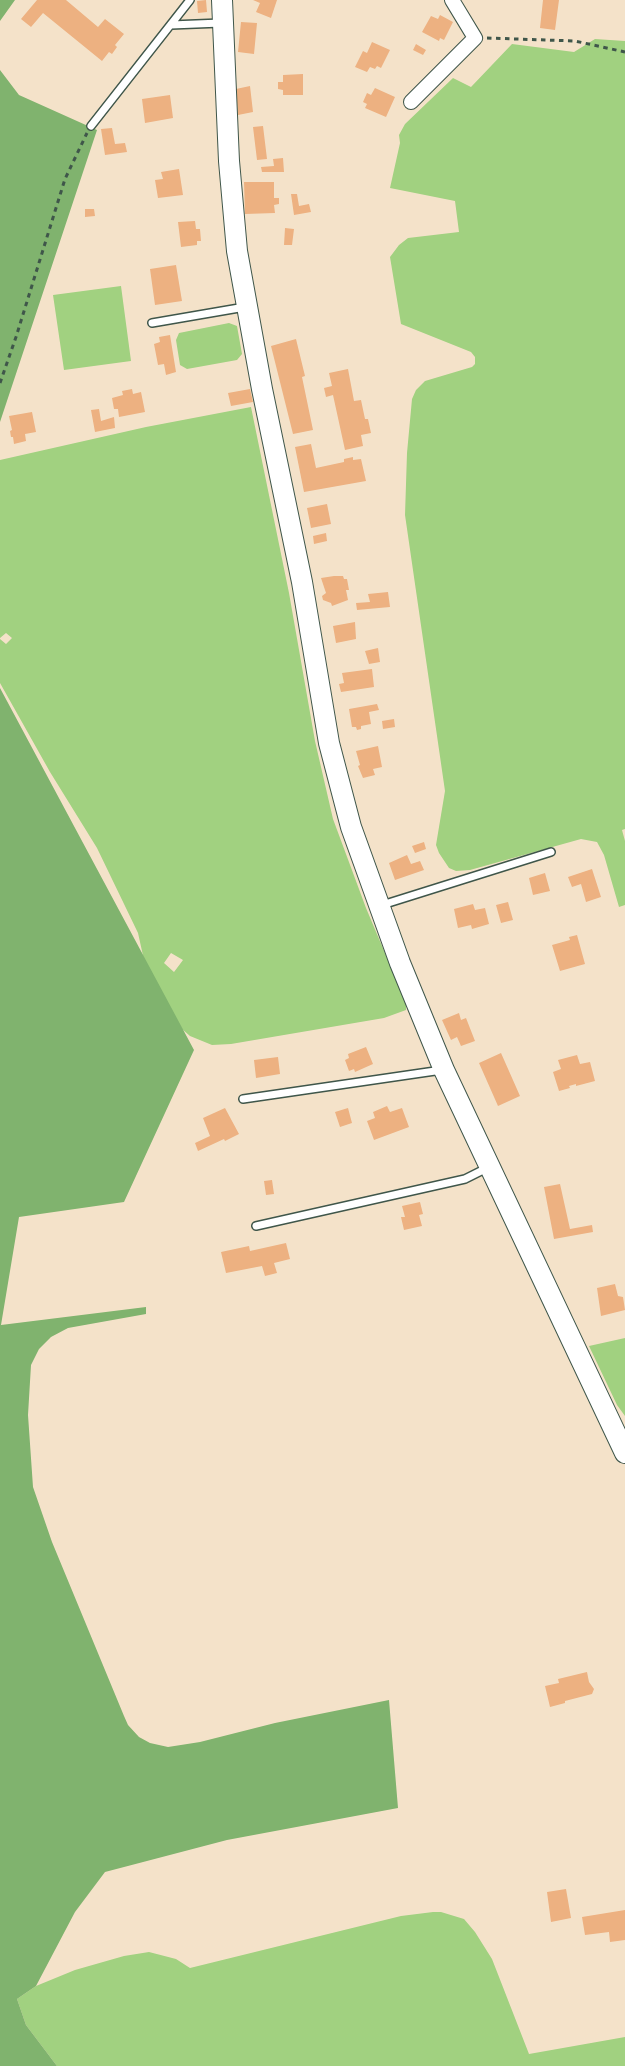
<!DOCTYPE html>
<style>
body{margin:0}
canvas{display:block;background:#f4e2c9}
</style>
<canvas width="625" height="2066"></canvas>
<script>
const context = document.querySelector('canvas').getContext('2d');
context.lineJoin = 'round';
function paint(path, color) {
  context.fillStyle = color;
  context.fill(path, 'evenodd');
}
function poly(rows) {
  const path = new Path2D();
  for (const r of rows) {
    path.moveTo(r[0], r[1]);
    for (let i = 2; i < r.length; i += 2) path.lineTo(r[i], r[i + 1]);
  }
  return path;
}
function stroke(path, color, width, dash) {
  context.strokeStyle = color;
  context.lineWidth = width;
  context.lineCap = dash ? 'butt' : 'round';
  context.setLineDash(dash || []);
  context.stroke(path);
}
const green = poly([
 [595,39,625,41,625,829,622,830,625,841,625,905,619,907,604,855,597,842,581,839,470,870,456,871,449,868,439,853,436,845,445,791,405,515,407,453,412,399,416,390,425,381,472,367,475,364,475,357,471,352,401,324,390,257,399,245,408,238,459,232,455,201,390,188,400,143,399,135,405,124,453,78,471,87,512,44,574,52],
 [121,286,131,361,64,370,53,295],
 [229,323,237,326,242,354,237,360,187,369,180,365,176,340,179,333],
 [251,407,289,593,315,741,333,819,366,908,406,1003,406,1010,384,1018,231,1044,212,1045,190,1036,182,1029,169,1007,144,960,138,933,97,848,50,772,0,683,0,639,6,644,12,638,6,633,0,638,0,460,146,427],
 [171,953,183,960,174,972,164,963],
 [625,1338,625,1416,617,1405,589,1346],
 [433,1912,441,1912,464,1919,475,1932,492,1959,529,2054,625,2037,625,2066,57,2066,26,2025,17,1999,36,1986,75,1970,124,1956,149,1952,176,1959,190,1968,401,1916]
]);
const forest = poly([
 [0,0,15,0,0,21],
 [0,70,19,95,97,130,0,422],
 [0,688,194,1050,124,1202,19,1217,1,1325,146,1307,146,1314,68,1328,51,1337,39,1349,31,1365,28,1415,33,1487,52,1542,124,1716,128,1725,139,1737,150,1743,168,1747,200,1742,275,1723,389,1700,398,1808,227,1840,105,1872,75,1912,36,1986,17,1999,26,2025,57,2066,0,2066]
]);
const building = poly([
 [37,0,66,0,98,27,105,19,124,34,115,45,117,47,112,54,109,52,102,61,43,13,31,27,21,19],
 [206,0,207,12,198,13,197,1],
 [253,0,277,0,271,18,256,12,260,3],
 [543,0,559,0,555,30,540,28],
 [440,15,453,22,444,40,440,38,439,41,422,32,431,16,438,19],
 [241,22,257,23,254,54,238,52],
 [372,42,390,50,381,68,377,66,375,69,370,67,367,72,355,67,363,51,367,53],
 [416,44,426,50,423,55,413,50],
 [303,74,303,95,283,95,283,90,278,89,278,82,283,82,283,75],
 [250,86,253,112,238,115,236,89],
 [375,88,395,97,386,117,365,108,367,104,363,102,367,93,371,95],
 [170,95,173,118,145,123,142,99],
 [263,126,267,159,257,160,253,127],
 [112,128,115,144,125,143,127,152,105,155,101,129],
 [283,158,284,172,262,172,261,167,274,166,273,159],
 [179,169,183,195,158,198,155,180,163,179,161,172],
 [244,182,274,182,274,198,279,198,279,204,274,205,275,213,245,214],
 [291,194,297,194,299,206,309,204,311,212,294,215],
 [85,209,94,209,95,216,85,217],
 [195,221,196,229,200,229,201,241,197,241,197,245,181,247,178,222],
 [285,228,294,229,292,245,284,245],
 [176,265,182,301,155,305,150,269],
 [170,335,176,372,166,375,164,364,158,365,154,344,160,342,159,337],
 [296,339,305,376,302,377,313,430,293,434,271,346],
 [348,369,354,401,361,400,365,419,368,419,371,433,361,435,363,446,345,450,333,395,326,397,324,388,332,386,329,373],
 [132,389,133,394,141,392,145,412,119,417,118,409,114,409,112,398,123,395,122,391],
 [250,389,253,402,231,406,228,393],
 [99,409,101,421,114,417,115,428,95,432,91,410],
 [32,412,36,432,25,434,26,441,14,444,13,437,11,437,10,431,12,430,9,416],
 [311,444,316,468,344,462,344,459,353,457,353,460,361,459,366,481,304,492,295,447],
 [327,504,331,524,311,528,307,508],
 [326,533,327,541,314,544,313,536],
 [334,576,343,576,344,579,347,579,349,590,346,590,348,600,332,606,331,603,323,600,322,596,326,593,321,578],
 [388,592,390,607,357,610,356,603,370,602,368,594],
 [355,622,356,639,336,643,333,626],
 [378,648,380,662,369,664,365,651],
 [372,669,374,687,341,692,339,684,344,683,342,673],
 [377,704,379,710,369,712,371,724,361,726,361,729,357,730,356,727,352,727,349,709],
 [394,719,395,727,383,729,382,721],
 [378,746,382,767,373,769,375,775,363,778,358,766,360,765,356,751],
 [424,842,426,849,415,853,412,846],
 [407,855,411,864,420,861,424,870,395,880,389,863],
 [592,869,601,897,586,902,581,884,572,887,568,877],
 [545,873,550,891,533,895,529,878],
 [508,902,513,920,501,923,496,905],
 [473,904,475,910,485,908,489,924,472,929,471,925,458,928,454,909],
 [577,935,585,964,560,971,552,945,570,940,569,937],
 [459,1013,461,1020,466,1018,475,1041,461,1046,457,1037,451,1040,442,1020],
 [366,1047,373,1064,355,1072,354,1069,349,1071,345,1060,349,1058,348,1054],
 [501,1053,520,1096,498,1106,479,1063],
 [577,1055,580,1064,590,1062,595,1081,576,1086,576,1084,569,1086,570,1088,559,1091,553,1072,561,1069,558,1060],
 [278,1057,280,1074,256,1078,254,1060],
 [387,1106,390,1112,402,1108,409,1127,374,1140,367,1121,375,1118,373,1112],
 [225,1108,239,1134,225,1141,224,1139,198,1151,195,1143,210,1136,203,1118],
 [348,1108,352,1123,340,1127,335,1112],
 [272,1180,274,1194,266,1195,264,1181],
 [560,1184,570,1229,592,1225,593,1232,554,1239,544,1187],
 [420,1202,423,1214,419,1215,422,1226,404,1230,401,1217,405,1217,402,1206],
 [286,1243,290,1259,274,1263,277,1273,265,1276,262,1266,226,1273,221,1252,249,1246,250,1251],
 [615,1284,618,1296,623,1297,625,1310,601,1316,597,1288],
 [587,1672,589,1682,594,1689,592,1694,565,1701,565,1703,550,1707,545,1686,559,1683,558,1679],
 [566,1889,571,1918,551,1922,547,1892],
 [625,1910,625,1940,610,1942,609,1932,585,1935,582,1917]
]);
const path = poly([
 [487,38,575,41,625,52],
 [0,383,16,337,65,179,87,133]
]);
const lane = poly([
 [171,25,221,23],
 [91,126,190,0],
 [152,323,245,307],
 [382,905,551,852],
 [243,1099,442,1070],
 [256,1226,465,1179,489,1167]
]);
const street = poly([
 [411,102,475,38,452,0]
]);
const secondary = poly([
 [222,0,229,161,237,251,262,389,302,582,329,743,351,827,400,963,444,1070,625,1453]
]);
paint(green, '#a1d180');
paint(forest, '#80b36e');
paint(building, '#edb181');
stroke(lane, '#3f564a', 10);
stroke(street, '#3f564a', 16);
stroke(secondary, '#3f564a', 22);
stroke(path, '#3f564a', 3, [4.5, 4.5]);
stroke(lane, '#fff', 7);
stroke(street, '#fff', 14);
stroke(secondary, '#fff', 20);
</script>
